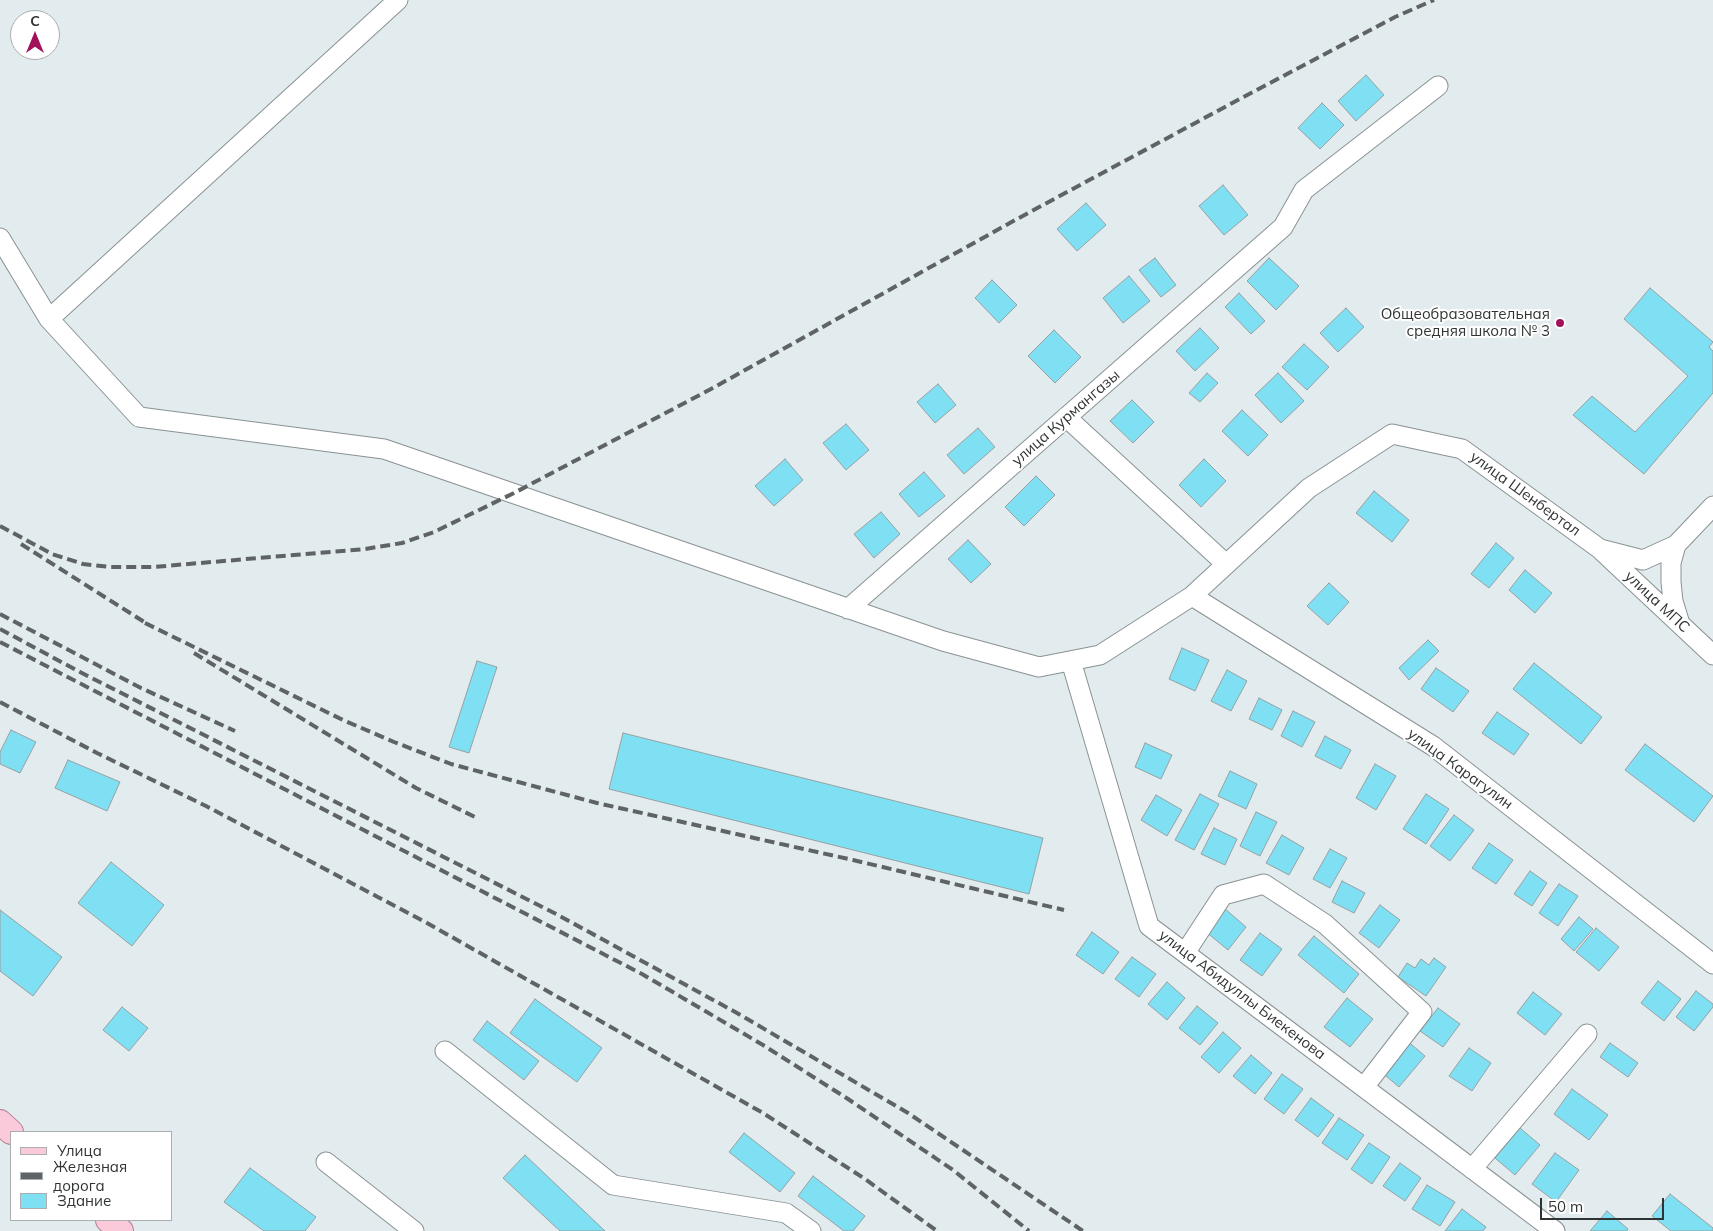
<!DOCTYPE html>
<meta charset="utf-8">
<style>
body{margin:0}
#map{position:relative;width:1713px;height:1231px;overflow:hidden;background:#e2ebed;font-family:Mulish,sans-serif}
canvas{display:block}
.legend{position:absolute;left:10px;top:1131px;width:162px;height:90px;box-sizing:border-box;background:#fff;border:1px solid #acadae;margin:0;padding:6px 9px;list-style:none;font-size:15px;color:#303334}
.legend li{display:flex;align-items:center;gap:10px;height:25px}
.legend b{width:25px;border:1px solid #acadae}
.north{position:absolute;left:10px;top:10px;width:50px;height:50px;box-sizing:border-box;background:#fff;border:1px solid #acadae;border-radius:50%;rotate:0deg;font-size:14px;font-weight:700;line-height:20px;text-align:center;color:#303334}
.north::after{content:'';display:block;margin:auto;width:18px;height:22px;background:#a1125b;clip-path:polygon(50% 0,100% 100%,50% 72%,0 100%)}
.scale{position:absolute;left:1540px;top:1198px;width:124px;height:22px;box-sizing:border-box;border:2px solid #303334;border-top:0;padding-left:6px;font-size:15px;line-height:18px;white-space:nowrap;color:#303334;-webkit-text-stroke:4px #fff;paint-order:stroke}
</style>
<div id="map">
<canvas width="1713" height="1231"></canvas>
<ul class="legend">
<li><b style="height:6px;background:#fac9da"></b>Улица</li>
<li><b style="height:6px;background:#5f6365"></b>Железная дорога</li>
<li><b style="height:14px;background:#7fdff3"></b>Здание</li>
</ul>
<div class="north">С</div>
<div class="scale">50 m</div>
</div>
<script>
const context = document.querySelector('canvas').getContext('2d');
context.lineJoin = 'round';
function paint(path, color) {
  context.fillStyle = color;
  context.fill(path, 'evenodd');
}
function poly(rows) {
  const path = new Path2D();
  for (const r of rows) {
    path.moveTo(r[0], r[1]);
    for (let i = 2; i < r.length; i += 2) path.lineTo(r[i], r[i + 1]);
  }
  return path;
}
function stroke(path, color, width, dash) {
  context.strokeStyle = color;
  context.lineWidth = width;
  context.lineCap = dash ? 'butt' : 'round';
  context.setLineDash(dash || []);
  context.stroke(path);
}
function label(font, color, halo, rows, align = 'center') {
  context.font = font + ' Mulish,sans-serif';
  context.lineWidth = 4;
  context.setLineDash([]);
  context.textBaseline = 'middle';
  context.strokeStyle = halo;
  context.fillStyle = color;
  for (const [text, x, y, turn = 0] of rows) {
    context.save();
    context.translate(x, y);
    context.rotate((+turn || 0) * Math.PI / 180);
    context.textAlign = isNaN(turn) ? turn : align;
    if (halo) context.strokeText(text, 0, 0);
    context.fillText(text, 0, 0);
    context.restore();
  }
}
const building = poly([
 [1366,75,1384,95,1356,121,1338,101,1366,75],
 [1322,103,1344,125,1320,149,1298,128,1322,103],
 [1223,185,1248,215,1224,235,1199,206,1223,185],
 [1086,203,1106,225,1077,251,1057,229,1086,203],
 [1155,258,1176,285,1161,297,1139,270,1155,258],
 [1269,258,1299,286,1276,310,1247,281,1269,258],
 [1129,276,1150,301,1123,323,1103,298,1129,276],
 [992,280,1017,305,999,323,975,298,992,280],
 [1650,288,1713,342,1709,347,1713,351,1713,393,1644,474,1573,415,1592,396,1635,432,1688,376,1624,319,1650,288],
 [1239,293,1265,321,1251,334,1225,307,1239,293],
 [1346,308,1364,327,1338,352,1320,333,1346,308],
 [1200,328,1219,348,1195,371,1176,351,1200,328],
 [1054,330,1081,357,1055,383,1028,356,1054,330],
 [1304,344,1329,367,1307,390,1282,367,1304,344],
 [1207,373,1218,383,1200,402,1189,393,1207,373],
 [1278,373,1304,401,1281,423,1255,395,1278,373],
 [938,384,956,405,935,423,917,402,938,384],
 [1132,400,1154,422,1133,443,1110,421,1132,400],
 [1242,410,1268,435,1248,456,1222,431,1242,410],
 [846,424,869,450,846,470,823,443,846,424],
 [978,428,995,447,964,474,947,455,978,428],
 [785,459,803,480,774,506,755,486,785,459],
 [1204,459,1226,481,1201,507,1179,485,1204,459],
 [924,472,945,496,919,517,899,494,924,472],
 [1036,476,1055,495,1024,526,1005,507,1036,476],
 [1374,491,1409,520,1392,542,1356,513,1374,491],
 [881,512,900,534,874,558,854,534,881,512],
 [968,540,991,564,971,583,948,559,968,540],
 [1496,543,1514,558,1489,588,1471,574,1496,543],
 [1525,570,1552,593,1535,613,1509,590,1525,570],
 [1329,583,1349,602,1328,625,1307,606,1329,583],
 [1428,640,1439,651,1409,680,1399,668,1428,640],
 [1182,648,1209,660,1195,691,1169,679,1182,648],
 [477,661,497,667,469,753,449,747,477,661],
 [1534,663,1602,717,1581,744,1513,689,1534,663],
 [1436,668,1469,691,1453,712,1421,689,1436,668],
 [1227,670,1247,681,1231,711,1211,701,1227,670],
 [1259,698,1282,710,1272,730,1249,719,1259,698],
 [1293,711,1315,722,1302,747,1281,736,1293,711],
 [1497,712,1529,734,1514,755,1482,733,1497,712],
 [11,730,36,742,20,773,0,764,0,752,11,730],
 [623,733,1043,838,1029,894,609,789,623,733],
 [1325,736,1351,750,1341,769,1315,756,1325,736],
 [1145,743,1172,755,1161,779,1135,767,1145,743],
 [1645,744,1713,796,1694,822,1625,770,1645,744],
 [68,760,120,782,107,811,55,788,68,760],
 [1375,764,1396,776,1376,810,1356,798,1375,764],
 [1230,771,1257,784,1246,809,1218,796,1230,771],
 [1200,794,1219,804,1194,850,1175,840,1200,794],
 [1426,794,1449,809,1426,844,1403,829,1426,794],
 [1156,795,1182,810,1167,836,1141,820,1156,795],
 [1256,812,1277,822,1260,856,1240,846,1256,812],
 [1454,815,1474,830,1450,861,1430,846,1454,815],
 [1214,828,1237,839,1225,865,1201,854,1214,828],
 [1282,835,1304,848,1289,875,1266,863,1282,835],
 [1489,843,1513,860,1496,884,1472,868,1489,843],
 [1330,849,1347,858,1330,888,1313,879,1330,849],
 [111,862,164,905,132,946,78,903,111,862],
 [1530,871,1547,883,1532,906,1514,894,1530,871],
 [1342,881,1365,893,1354,913,1332,902,1342,881],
 [1559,884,1578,896,1558,926,1539,913,1559,884],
 [1380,905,1400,920,1379,948,1359,933,1380,905],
 [1224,908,1246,927,1228,950,1205,931,1224,908],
 [0,910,62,957,33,996,0,971,0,910],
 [1579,917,1593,929,1574,951,1561,939,1579,917],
 [1596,928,1619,947,1599,971,1576,952,1596,928],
 [1092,932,1119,952,1103,974,1076,955,1092,932],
 [1260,933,1282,949,1262,976,1240,960,1260,933],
 [1314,936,1359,974,1344,993,1298,955,1314,936],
 [1132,957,1156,974,1139,997,1115,979,1132,957],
 [1434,958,1446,967,1426,996,1398,977,1407,963,1415,968,1421,959,1429,965,1434,958],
 [1658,981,1681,999,1664,1021,1641,1003,1658,981],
 [1167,982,1185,998,1167,1020,1148,1004,1167,982],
 [1696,991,1713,1004,1713,1007,1694,1031,1676,1017,1696,991],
 [1533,992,1562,1014,1545,1035,1517,1013,1533,992],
 [1347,998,1373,1019,1350,1047,1324,1027,1347,998],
 [535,999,602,1048,577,1082,510,1033,535,999],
 [1197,1006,1218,1023,1200,1045,1179,1028,1197,1006],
 [122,1007,148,1028,129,1051,103,1030,122,1007],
 [1438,1008,1460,1024,1443,1047,1420,1031,1438,1008],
 [487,1021,539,1061,524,1080,473,1040,487,1021],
 [1223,1032,1241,1048,1219,1073,1201,1057,1223,1032],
 [1405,1039,1425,1056,1399,1087,1379,1070,1405,1039],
 [1610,1043,1638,1063,1628,1077,1600,1057,1610,1043],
 [1469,1048,1491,1063,1472,1091,1449,1076,1469,1048],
 [1251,1055,1272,1073,1255,1094,1233,1076,1251,1055],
 [1282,1074,1303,1089,1284,1114,1264,1099,1282,1074],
 [1572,1089,1608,1115,1589,1140,1554,1114,1572,1089],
 [1311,1098,1334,1115,1318,1137,1295,1120,1311,1098],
 [1339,1118,1364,1135,1347,1160,1322,1143,1339,1118],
 [1520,1128,1540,1145,1515,1175,1495,1158,1520,1128],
 [744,1133,795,1173,780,1192,729,1152,744,1133],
 [1369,1143,1390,1157,1372,1184,1351,1169,1369,1143],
 [1555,1153,1579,1170,1556,1202,1532,1184,1555,1153],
 [525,1155,605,1231,560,1231,503,1178,525,1155],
 [1400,1163,1421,1178,1405,1201,1383,1186,1400,1163],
 [250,1168,316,1217,305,1231,264,1231,224,1202,250,1168],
 [813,1176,865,1216,853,1231,844,1231,798,1196,813,1176],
 [1427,1185,1455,1202,1440,1226,1412,1209,1427,1185],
 [1670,1194,1713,1228,1713,1231,1671,1231,1652,1216,1670,1194],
 [1462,1209,1486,1227,1483,1231,1445,1231,1462,1209],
 [1607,1211,1628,1229,1627,1231,1590,1231,1607,1211]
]);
const minor = poly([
 [0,238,49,319,139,417,384,449,943,641,1039,667,1100,655,1192,596,1309,488,1392,434,1462,449,1600,549,1643,560,1676,545,1713,506],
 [49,319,398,0],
 [1066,417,1226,564],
 [1676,545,1671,563,1671,582,1673,601,1680,624],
 [1601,550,1713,655],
 [1192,596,1433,746,1713,964],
 [848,609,1283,227,1304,190,1438,86],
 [1071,661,1149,926,1555,1231],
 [1185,953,1223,895,1264,884,1325,924,1422,1012,1364,1087],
 [445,1051,613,1185,786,1213,811,1231],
 [326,1162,414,1231],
 [1472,1169,1587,1034]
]);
const major = poly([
 [0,1122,11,1132],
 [108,1220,121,1231]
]);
const rail = poly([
 [0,526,52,554,83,564,111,567,153,567,365,549,402,543,434,532,514,493,711,389,1017,219,1236,101,1395,17,1434,0],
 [21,544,149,625],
 [0,614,141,688,235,731],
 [145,623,343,720,394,742,451,764,597,803,853,860,1064,910],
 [0,629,80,672,558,915,737,1013,908,1113,1083,1231],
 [0,642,642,974,763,1045,848,1099,953,1170,1029,1231],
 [194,653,416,788,479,819],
 [0,702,97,753,206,806,427,923,763,1113,865,1179,937,1231]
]);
const markers = [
 [1560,323,5,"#a1125b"]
];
const poiNames = [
 ["Общеобразовательная",1550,314],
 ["средняя школа № 3",1550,331]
];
const streetNames = [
 ["улица Курмангазы",1066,418,-41],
 ["улица Шенбертал",1525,494,36],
 ["улица МПС",1657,602,43],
 ["улица Карагулин",1460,769,36],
 ["улица Абидуллы Биекенова",1242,995,37]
];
paint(building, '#7fdff3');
stroke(building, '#98a0a2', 1);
stroke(minor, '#8a9294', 21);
stroke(major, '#b17d90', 26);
stroke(minor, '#fff', 19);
stroke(major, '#fac9da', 24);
stroke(rail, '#5f6365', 4, [10, 5]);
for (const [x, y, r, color] of markers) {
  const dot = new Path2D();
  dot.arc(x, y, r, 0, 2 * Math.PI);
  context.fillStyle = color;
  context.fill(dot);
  stroke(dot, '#fff', 2);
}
label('15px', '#303334', '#fff', poiNames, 'right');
label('15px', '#303334', '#fff', streetNames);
</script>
